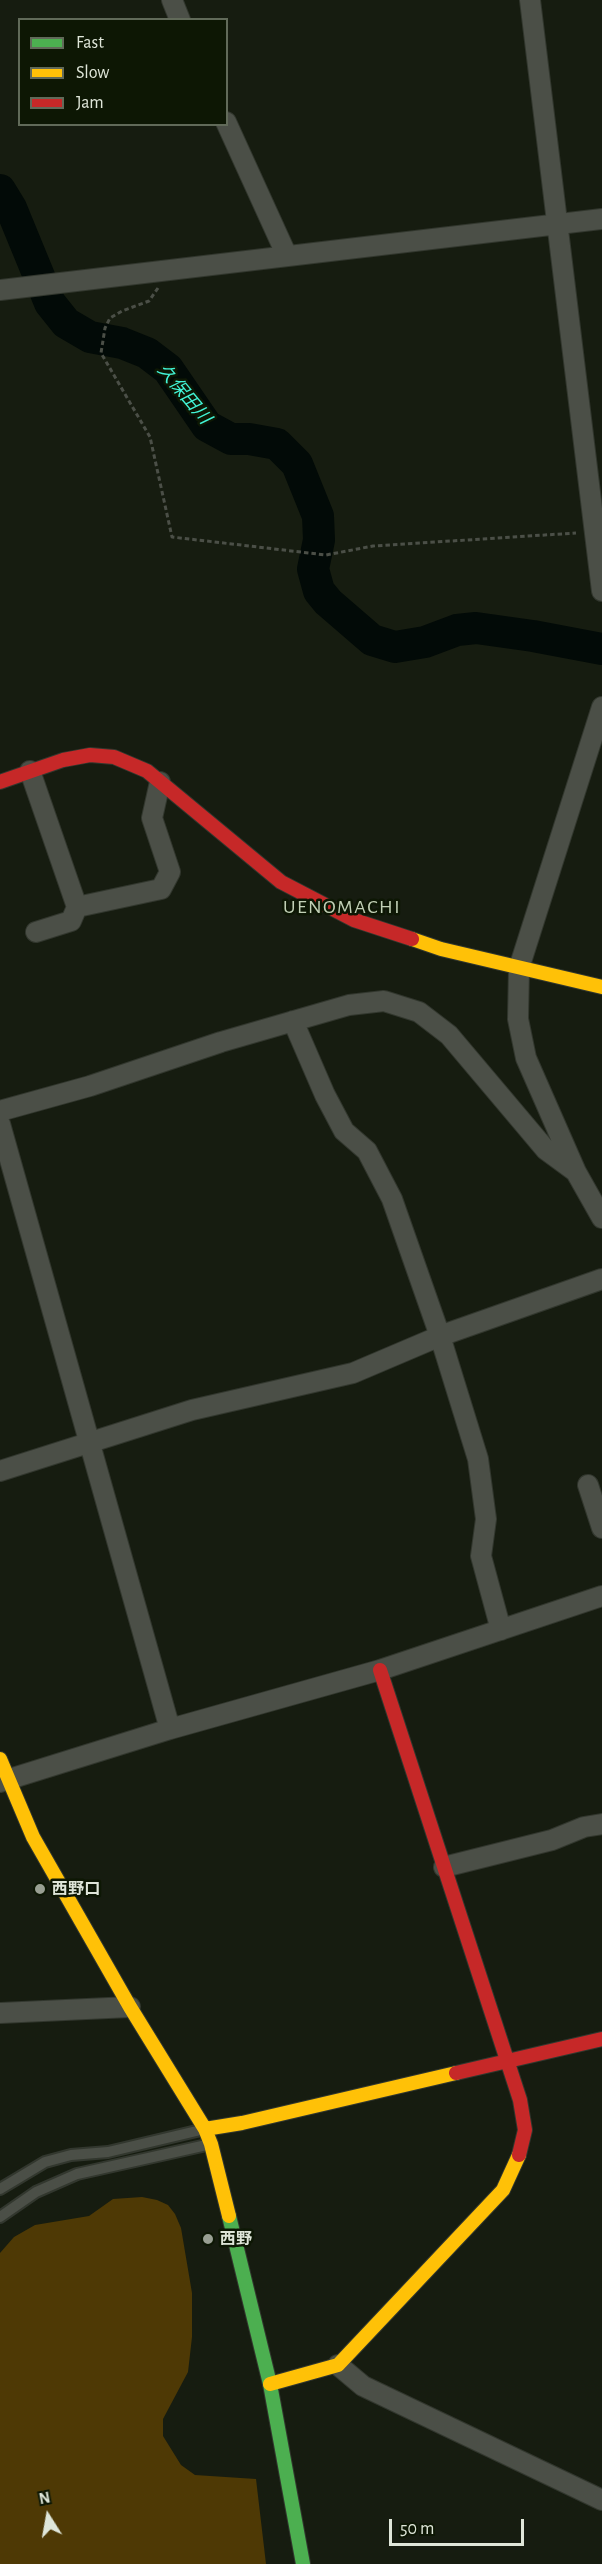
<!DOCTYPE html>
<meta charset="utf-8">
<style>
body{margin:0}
#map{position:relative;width:602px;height:2564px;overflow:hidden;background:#161c10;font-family:"Alegreya Sans",sans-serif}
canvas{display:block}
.legend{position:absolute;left:18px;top:18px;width:210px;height:108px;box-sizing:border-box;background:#0d1704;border:2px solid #616a59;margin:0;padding:8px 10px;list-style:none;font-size:18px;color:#dfe6d9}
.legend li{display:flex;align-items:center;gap:12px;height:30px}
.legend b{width:30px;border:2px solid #616a59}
.north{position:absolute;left:18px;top:2486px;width:60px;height:60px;-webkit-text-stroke:4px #0d1704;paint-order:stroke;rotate:349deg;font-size:16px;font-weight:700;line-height:24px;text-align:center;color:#dfe6d9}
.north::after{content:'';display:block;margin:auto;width:21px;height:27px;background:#dfe6d9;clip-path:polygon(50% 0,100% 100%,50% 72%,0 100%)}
.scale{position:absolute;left:389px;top:2519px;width:135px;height:27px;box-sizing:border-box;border:3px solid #dfe6d9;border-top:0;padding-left:8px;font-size:18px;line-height:21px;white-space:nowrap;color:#dfe6d9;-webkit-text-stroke:4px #0d1704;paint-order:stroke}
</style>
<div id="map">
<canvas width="602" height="2564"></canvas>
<ul class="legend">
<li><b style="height:8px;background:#4caf50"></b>Fast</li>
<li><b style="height:8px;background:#ffc107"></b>Slow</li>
<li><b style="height:8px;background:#c62828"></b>Jam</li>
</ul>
<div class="north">N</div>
<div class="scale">50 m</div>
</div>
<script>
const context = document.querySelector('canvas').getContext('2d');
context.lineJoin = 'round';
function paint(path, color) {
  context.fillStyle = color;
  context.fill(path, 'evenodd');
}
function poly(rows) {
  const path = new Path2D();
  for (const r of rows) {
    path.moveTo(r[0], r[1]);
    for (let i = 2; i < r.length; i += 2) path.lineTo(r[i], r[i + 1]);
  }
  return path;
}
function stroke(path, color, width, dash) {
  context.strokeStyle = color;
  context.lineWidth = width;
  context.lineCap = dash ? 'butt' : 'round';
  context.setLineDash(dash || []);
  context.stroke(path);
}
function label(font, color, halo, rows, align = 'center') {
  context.font = font + ' "Alegreya Sans","Noto Sans JP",sans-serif';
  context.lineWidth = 5;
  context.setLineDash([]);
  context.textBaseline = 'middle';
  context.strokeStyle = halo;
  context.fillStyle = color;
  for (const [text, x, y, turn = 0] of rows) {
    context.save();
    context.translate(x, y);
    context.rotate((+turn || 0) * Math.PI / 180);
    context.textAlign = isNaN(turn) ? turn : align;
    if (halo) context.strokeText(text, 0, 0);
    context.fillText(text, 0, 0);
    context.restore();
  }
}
const green = poly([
 [142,2197,157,2200,168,2205,175,2214,181,2228,192,2293,192,2337,188,2372,163,2419,163,2436,181,2465,195,2475,256,2479,266,2564,0,2564,0,2253,14,2237,35,2225,89,2216,113,2199]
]);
const river = poly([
 [0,190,11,208,50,303,66,323,90,337,122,343,147,353,168,369,207,426,231,439,249,439,277,444,297,464,318,516,319,540,313,569,319,591,328,602,372,640,395,647,425,642,457,630,476,628,533,636,602,649]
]);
const path = poly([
 [158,288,149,301,122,311,110,318,105,328,101,353,150,437,172,537,326,555,373,546,576,533]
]);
const lane = poly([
 [0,2189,45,2162,71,2155,108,2152,205,2129],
 [0,2217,36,2192,77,2174,211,2144]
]);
const street = poly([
 [172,0,180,20],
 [530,0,602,591],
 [226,122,287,256],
 [0,290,602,219],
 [602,707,519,968,518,1019,526,1058,576,1172,602,1218],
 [30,771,77,907,71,921,36,932],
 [77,907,161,889,170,872,152,818,160,782],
 [293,1021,325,1095,344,1131,367,1151,392,1199,440,1336,478,1459,486,1519,481,1556,501,1630],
 [0,1111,90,1086,221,1042,349,1005,384,1001,419,1012,449,1035,546,1150,576,1172],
 [0,1124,170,1729],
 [0,1471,192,1410,353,1373,440,1336,602,1279],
 [588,1485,602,1528],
 [0,1782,170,1729,380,1670,602,1596],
 [444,1867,552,1840,584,1827,602,1824],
 [0,2013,130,2007],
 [338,2365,363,2386,602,2500]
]);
const fast = poly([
 [229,2216,270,2384,303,2564]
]);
const slow = poly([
 [412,939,441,949,602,987],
 [0,1759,33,1837,130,2007,205,2129,211,2144,229,2216],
 [205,2129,242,2123,456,2073],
 [270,2384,338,2365,503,2190,519,2155]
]);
const jam = poly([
 [0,782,63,760,90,755,114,757,147,771,281,882,354,920,412,939],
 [380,1670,520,2100,525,2130,519,2155],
 [456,2073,602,2039]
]);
const markers = [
 [40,1889,6,"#999f93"],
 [208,2239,6,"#999f93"]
];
const poiNames = [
 ["西野口",52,1889],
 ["西野",220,2239]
];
const waterNames = [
 ["久保田川",184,394,50]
];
const quarterNames = [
 ["UENOMACHI",342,907]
];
paint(green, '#4e3905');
stroke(river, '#020a07', 32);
stroke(lane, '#32372e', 14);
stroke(street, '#32372e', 22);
stroke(fast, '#32372e', 16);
stroke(slow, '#32372e', 16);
stroke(jam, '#32372e', 16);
stroke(path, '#4b4f47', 3, [4.5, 3]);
stroke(lane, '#4b4f47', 10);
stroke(street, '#4b4f47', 20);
stroke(fast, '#4caf50', 14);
stroke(slow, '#ffc107', 14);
stroke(jam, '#c62828', 14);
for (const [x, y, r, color] of markers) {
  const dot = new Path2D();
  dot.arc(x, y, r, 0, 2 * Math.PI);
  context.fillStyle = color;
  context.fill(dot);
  stroke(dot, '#0d1704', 2);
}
label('bold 16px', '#dfe6d9', '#0d1704', poiNames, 'left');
label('italic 18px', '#42f5d8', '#0d1704', waterNames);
context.letterSpacing = '1.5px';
label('20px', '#c2d0b6', '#0d1704', quarterNames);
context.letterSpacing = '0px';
</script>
